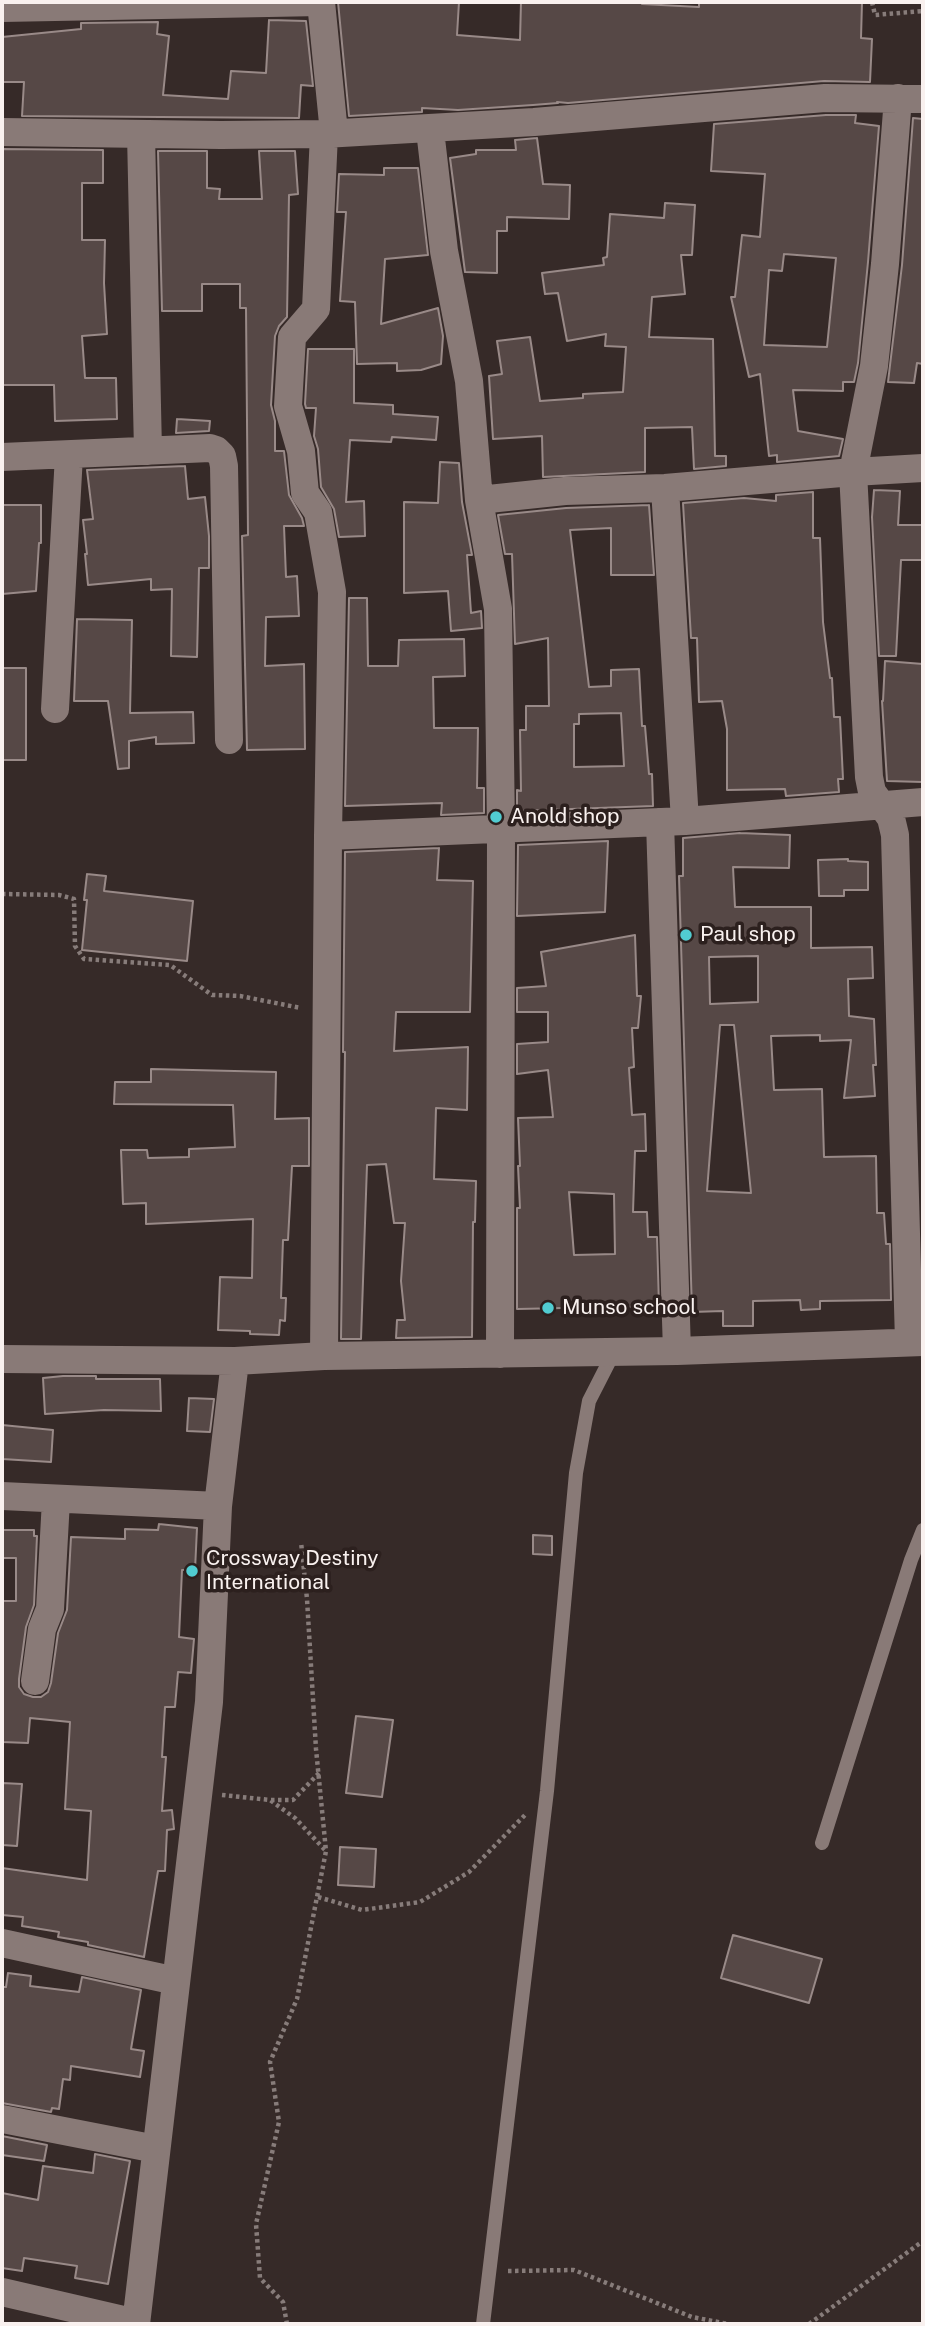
<!DOCTYPE html>
<style>
body{margin:0}
#map{position:relative;width:925px;height:2326px;overflow:hidden;background:#362a28;font-family:"Public Sans",sans-serif}
canvas{display:block}
.frame{position:absolute;inset:0;border:4px solid #f9f1ef;pointer-events:none}
</style>
<div id="map">
<canvas width="925" height="2326"></canvas>
<div class="frame"></div>
</div>
<script>
const context = document.querySelector('canvas').getContext('2d');
context.lineJoin = 'round';
function paint(path, color) {
  context.fillStyle = color;
  context.fill(path, 'evenodd');
}
function poly(rows) {
  const path = new Path2D();
  for (const r of rows) {
    path.moveTo(r[0], r[1]);
    for (let i = 2; i < r.length; i += 2) path.lineTo(r[i], r[i + 1]);
  }
  return path;
}
function stroke(path, color, width, dash) {
  context.strokeStyle = color;
  context.lineWidth = width;
  context.lineCap = dash ? 'butt' : 'round';
  context.setLineDash(dash || []);
  context.stroke(path);
}
function label(font, color, halo, rows, align = 'center') {
  context.font = font + ' "Public Sans",sans-serif';
  context.lineWidth = 7;
  context.setLineDash([]);
  context.textBaseline = 'middle';
  context.strokeStyle = halo;
  context.fillStyle = color;
  for (const [text, x, y, turn = 0] of rows) {
    context.save();
    context.translate(x, y);
    context.rotate((+turn || 0) * Math.PI / 180);
    context.textAlign = isNaN(turn) ? turn : align;
    if (halo) context.strokeText(text, 0, 0);
    context.fillText(text, 0, 0);
    context.restore();
  }
}
const building = poly([
 [338,2,459,2,457,35,520,40,521,2,642,2,642,4,699,7,699,2,862,2,861,38,872,39,870,82,824,81,568,103,557,102,558,103,533,105,458,110,422,108,422,112,349,116,338,2],
 [269,20,306,21,313,86,301,85,299,118,22,116,24,82,2,82,2,37,81,29,81,23,158,22,157,34,169,36,163,95,228,99,231,71,266,73,269,20],
 [826,115,856,115,855,123,879,126,868,262,858,363,854,382,843,382,843,391,793,390,798,431,843,439,839,456,777,462,777,455,769,456,760,374,749,377,731,297,735,297,742,235,760,237,765,174,711,171,714,124,826,115],
 [784,254,836,258,827,347,764,345,769,270,782,271,784,254],
 [913,118,923,119,923,364,917,363,914,383,888,382,902,265,913,118],
 [537,138,543,184,570,185,569,219,507,217,507,231,497,231,497,273,465,272,450,158,476,154,476,150,516,150,515,140,537,138],
 [2,149,103,150,103,183,82,183,82,240,105,240,104,283,107,334,82,336,85,378,116,378,117,419,55,421,54,385,2,385,2,149],
 [158,151,207,151,207,188,220,189,219,199,262,199,259,151,295,151,298,194,289,195,287,317,279,326,275,336,271,405,275,421,275,451,284,451,289,495,302,518,304,526,284,526,286,577,297,576,299,616,266,617,265,666,304,664,305,749,247,750,242,536,248,535,246,308,240,308,240,284,202,284,202,311,162,311,158,151],
 [384,168,418,168,428,255,385,259,381,324,438,308,443,336,441,364,421,370,397,371,397,363,357,364,355,302,340,301,346,212,337,212,339,174,384,175,384,168],
 [665,203,695,205,692,255,681,255,685,294,652,297,649,337,713,339,715,456,726,456,726,466,694,469,692,427,645,428,645,472,543,477,542,436,493,439,489,376,502,374,497,341,530,337,540,401,583,398,583,394,623,392,626,347,605,346,606,334,567,341,558,293,545,294,542,273,604,265,603,258,607,257,610,214,664,218,665,203],
 [308,349,354,349,354,403,393,405,393,414,438,417,436,440,392,437,391,442,350,440,346,502,364,501,365,536,339,537,334,509,321,487,318,449,314,436,316,408,306,408,305,404,308,349],
 [177,419,210,421,209,431,176,433,177,419],
 [440,462,459,463,462,502,472,555,467,555,471,613,481,611,482,628,451,631,448,591,404,593,404,502,438,503,440,462],
 [185,466,188,499,205,497,209,536,209,568,199,568,197,657,171,656,172,589,151,590,151,579,88,585,85,554,87,554,83,520,93,519,87,470,185,466],
 [874,490,900,491,898,525,922,525,922,560,901,560,896,656,879,656,872,517,874,490],
 [813,492,813,538,820,538,823,622,830,678,832,678,834,717,840,717,843,779,838,779,839,792,786,796,785,789,727,790,727,729,722,701,699,702,697,638,691,638,683,503,744,498,776,501,776,495,813,492],
 [2,505,41,505,41,543,39,543,36,591,2,594,2,505],
 [649,505,654,575,611,575,611,528,570,530,589,687,611,686,611,670,639,669,642,726,645,726,649,774,652,774,653,806,517,811,517,790,521,791,520,730,526,730,526,706,549,706,548,638,515,644,512,554,505,554,498,515,566,508,649,505],
 [621,713,624,766,574,767,574,724,579,724,579,714,621,713],
 [349,598,367,598,368,666,398,666,399,640,464,639,465,676,433,677,434,728,478,728,477,788,484,788,484,813,441,815,442,803,345,806,349,598],
 [77,619,132,620,130,713,193,712,194,743,156,744,156,737,129,741,129,768,118,769,108,701,74,701,77,619],
 [885,661,923,664,923,782,887,781,882,701,883,701,885,661],
 [2,668,26,668,26,760,2,760,2,668],
 [740,833,790,835,789,868,733,867,735,907,811,907,811,948,872,947,873,978,848,979,849,1016,874,1019,876,1065,873,1065,875,1096,844,1098,851,1040,820,1041,820,1035,771,1036,774,1090,822,1089,824,1157,876,1156,877,1213,884,1213,886,1244,890,1244,891,1300,820,1301,820,1309,801,1310,800,1300,753,1301,753,1326,723,1326,723,1311,692,1312,679,876,683,876,683,838,740,833],
 [758,956,758,1002,710,1004,709,957,758,956],
 [720,1025,734,1025,751,1193,707,1191,720,1025],
 [608,841,605,912,517,916,518,845,608,841],
 [439,848,437,880,473,881,470,1012,396,1012,394,1051,468,1047,467,1110,436,1108,434,1179,476,1181,475,1222,473,1222,472,1337,396,1338,397,1320,405,1320,401,1281,405,1223,394,1223,386,1164,367,1165,361,1339,341,1339,345,1052,343,1052,345,852,439,848],
 [848,859,848,861,868,862,868,890,844,890,844,896,819,896,818,860,848,859],
 [87,874,106,876,104,891,193,901,187,961,82,950,87,900,84,900,87,874],
 [635,935,637,996,641,996,638,1028,632,1028,634,1067,629,1068,632,1115,645,1114,646,1151,635,1151,633,1212,647,1212,648,1237,657,1237,659,1306,517,1309,517,1208,520,1208,518,1166,520,1166,518,1118,553,1117,548,1070,517,1074,517,1044,548,1042,548,1012,517,1012,517,988,546,986,541,952,635,935],
 [569,1192,614,1194,615,1254,574,1255,569,1192],
 [151,1069,276,1072,275,1119,309,1118,309,1166,292,1166,288,1240,283,1240,281,1298,286,1298,285,1321,280,1320,279,1335,250,1334,250,1331,218,1330,220,1277,252,1278,253,1219,146,1224,146,1203,123,1204,121,1150,147,1150,148,1158,189,1157,189,1149,235,1147,233,1105,114,1104,115,1082,151,1082,151,1069],
 [63,1376,96,1376,96,1379,160,1379,161,1411,104,1410,45,1414,43,1378,63,1376],
 [189,1398,214,1399,210,1432,187,1431,189,1398],
 [2,1425,53,1430,51,1462,2,1459,2,1425],
 [159,1524,197,1528,195,1570,182,1570,179,1637,194,1639,191,1673,178,1672,175,1707,165,1707,162,1757,166,1757,162,1811,172,1810,174,1829,167,1830,165,1871,158,1871,144,1957,88,1945,88,1942,58,1937,59,1932,22,1926,23,1917,2,1915,2,1868,87,1880,91,1811,65,1809,70,1722,30,1718,28,1743,2,1742,2,1601,16,1601,16,1558,2,1558,2,1530,34,1530,34,1536,37,1536,34,1605,26,1627,19,1679,19,1687,24,1694,33,1697,41,1697,48,1692,51,1683,58,1633,67,1610,71,1537,125,1539,125,1529,158,1530,159,1524],
 [533,1535,552,1536,552,1555,533,1554,533,1535],
 [356,1716,393,1720,382,1797,346,1793,356,1716],
 [2,1783,22,1784,17,1846,2,1845,2,1783],
 [340,1847,376,1849,374,1887,338,1885,340,1847],
 [733,1935,822,1959,809,2003,721,1978,733,1935],
 [8,1973,31,1976,30,1986,79,1992,82,1977,141,1990,131,2049,144,2051,140,2077,71,2066,70,2080,63,2079,59,2109,52,2108,51,2112,2,2103,2,1987,6,1987,8,1973],
 [2,2136,47,2145,44,2161,2,2155,2,2136],
 [95,2154,130,2161,108,2284,75,2278,77,2266,24,2258,22,2271,2,2268,2,2193,38,2200,43,2166,93,2173,95,2154]
]);
const path = poly([
 [872,2,875,15,923,11],
 [2,894,59,895,74,899,75,946,84,959,170,965,212,995,240,996,301,1008],
 [222,1795,270,1800,295,1818,326,1851],
 [271,1800,293,1800,319,1773],
 [318,1897,362,1910,420,1902,469,1872,525,1815],
 [508,2271,574,2270,692,2317,728,2324],
 [287,2324,283,2302,260,2278,256,2224,279,2122,270,2062,297,1999,326,1851,316,1749,307,1599,301,1542],
 [809,2324,923,2241]
]);
const service = poly([
 [822,1843,911,1560,923,1530],
 [483,2324,547,1791,576,1473,589,1401,614,1352]
]);
const minor = poly([
 [321,2,334,133],
 [2,8,321,2],
 [898,98,885,264,874,366,853,472,869,777,872,792,891,818,895,835,909,1342],
 [430,130,444,251,469,381,479,500,498,609,501,830,500,1354],
 [2,132,221,135,324,134,534,122,825,98,923,99],
 [141,134,148,451],
 [324,134,316,309,292,337,288,406,301,451,305,493,318,512,332,592,328,836],
 [2,457,210,448,216,450,222,456,224,466,229,740],
 [665,488,685,821],
 [479,500,565,491,665,488,853,472,923,468],
 [55,709,69,455],
 [660,822,677,1351],
 [324,1356,328,836,685,821,923,802],
 [2,1359,235,1361,324,1356,677,1351,923,1342],
 [2,1496,218,1506],
 [35,1681,42,1629,50,1609,56,1500],
 [2,1943,176,1981],
 [2,2119,156,2149],
 [2,2292,136,2323],
 [136,2324,209,1702,218,1506,235,1361]
]);
const markers = [
 [496,817,7,"#51ccd1"],
 [686,935,7,"#51ccd1"],
 [548,1308,7,"#51ccd1"],
 [192,1571,7,"#51ccd1"]
];
const poiNames = [
 ["Anold shop",510,817],
 ["Paul shop",700,935],
 ["Munso school",562,1308],
 ["Crossway Destiny",206,1559],
 ["International",206,1583]
];
paint(building, '#564846');
stroke(building, '#998a88', 2);
stroke(path, '#877c7a', 4.5, [3.5, 3.5]);
stroke(service, '#897a77', 14);
stroke(minor, '#897a77', 28);
for (const [x, y, r, color] of markers) {
  const dot = new Path2D();
  dot.arc(x, y, r, 0, 2 * Math.PI);
  context.fillStyle = color;
  context.fill(dot);
  stroke(dot, '#2c201e', 2.5);
}
label('21px', '#f9f1ef', '#2c201e', poiNames, 'left');
</script>
